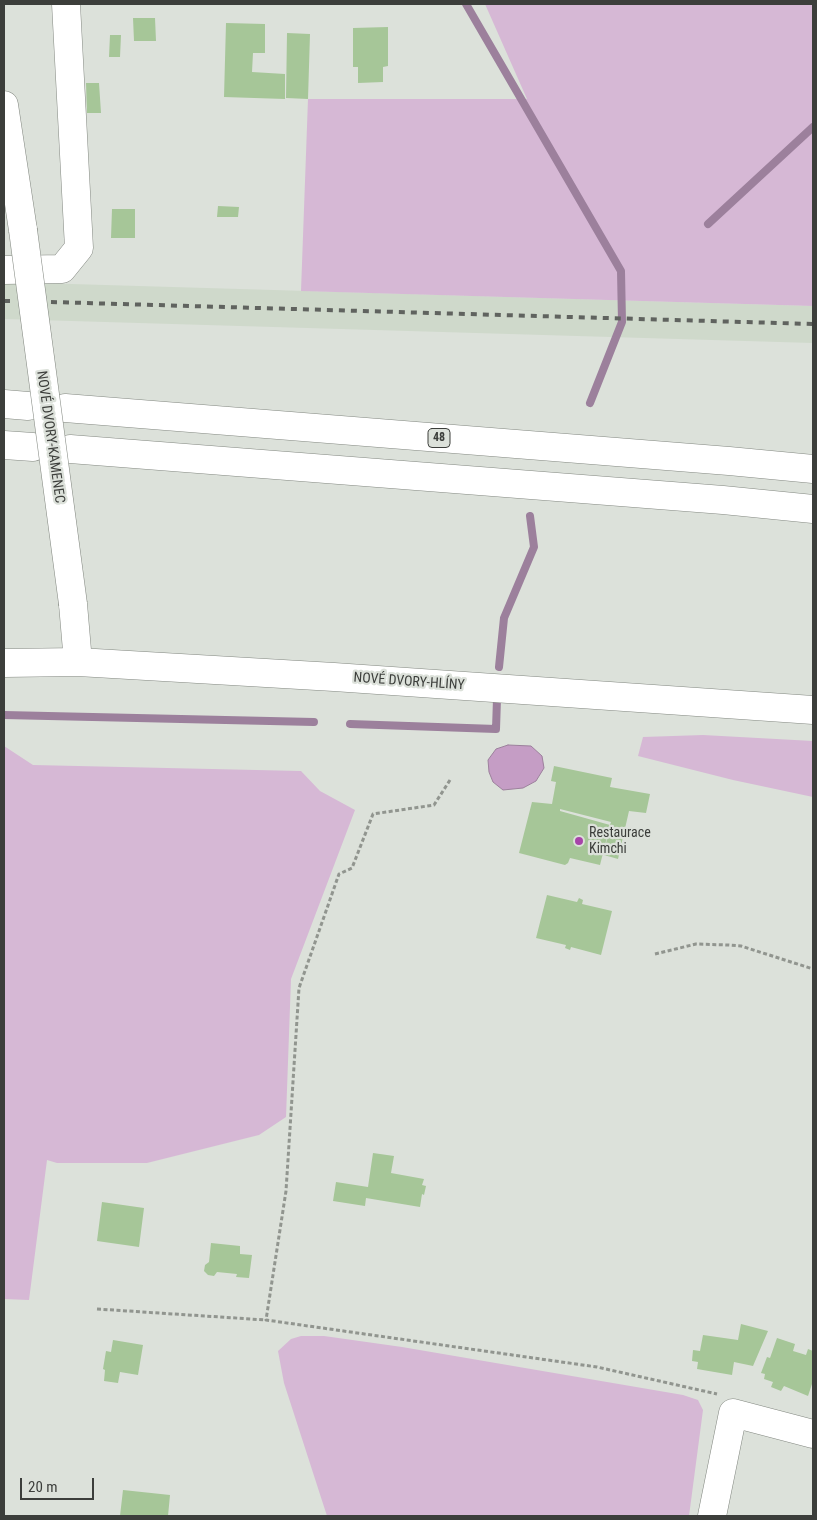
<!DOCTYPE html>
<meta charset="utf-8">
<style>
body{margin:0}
#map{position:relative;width:817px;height:1520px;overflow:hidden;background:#dce1da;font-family:"Roboto Condensed",sans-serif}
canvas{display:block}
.frame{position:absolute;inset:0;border:5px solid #3c3e3b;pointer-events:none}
.scale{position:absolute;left:20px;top:1478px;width:74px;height:22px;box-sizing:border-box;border:2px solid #3c3e3b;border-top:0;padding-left:6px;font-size:15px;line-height:18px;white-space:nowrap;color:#3c3e3b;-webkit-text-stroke:4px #dce1da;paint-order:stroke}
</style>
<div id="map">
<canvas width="817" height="1520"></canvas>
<div class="frame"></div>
<div class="scale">20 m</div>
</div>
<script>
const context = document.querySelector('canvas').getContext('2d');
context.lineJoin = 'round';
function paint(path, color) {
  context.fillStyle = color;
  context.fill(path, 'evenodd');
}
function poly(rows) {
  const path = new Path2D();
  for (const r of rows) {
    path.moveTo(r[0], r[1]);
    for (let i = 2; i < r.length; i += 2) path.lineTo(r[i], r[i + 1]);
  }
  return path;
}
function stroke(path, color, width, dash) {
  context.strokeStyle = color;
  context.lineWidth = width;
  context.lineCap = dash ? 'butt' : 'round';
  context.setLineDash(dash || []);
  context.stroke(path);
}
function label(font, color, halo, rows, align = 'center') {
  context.font = font + ' "Roboto Condensed",sans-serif';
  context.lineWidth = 4.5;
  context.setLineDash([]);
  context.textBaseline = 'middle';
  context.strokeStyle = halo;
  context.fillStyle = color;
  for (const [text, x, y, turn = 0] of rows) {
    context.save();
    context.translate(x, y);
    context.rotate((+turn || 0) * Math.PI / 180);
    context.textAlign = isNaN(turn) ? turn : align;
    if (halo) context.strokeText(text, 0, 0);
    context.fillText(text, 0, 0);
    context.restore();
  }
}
const built = poly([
 [4,282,813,306,813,343,4,319]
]);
const green = poly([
 [485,4,813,4,813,306,301,291,308,99,527,99],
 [703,735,813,741,813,797,733,780,638,756,643,737],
 [4,746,33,765,301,771,320,791,355,810,291,979,286,1117,259,1135,147,1163,57,1163,47,1160,29,1300,4,1299],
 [301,1336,324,1336,402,1347,683,1395,698,1400,703,1410,689,1516,327,1516,284,1383,278,1351,291,1339]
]);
const water = poly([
 [508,745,531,746,542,756,544,768,536,781,523,788,503,790,493,782,489,772,488,760,496,749,508,745]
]);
const stream = poly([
 [466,4,621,271,622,322,590,403],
 [708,224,813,127],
 [499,667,504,618,534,547,530,516],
 [4,715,314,722],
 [350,724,496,729,497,699]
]);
const building = poly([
 [133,18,155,18,156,41,134,41],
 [226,23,265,24,265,53,253,53,252,72,285,74,285,99,224,97],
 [388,27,388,66,383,67,383,82,358,83,358,67,353,67,353,28],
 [287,33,310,34,308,99,286,98],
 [110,35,121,35,120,57,109,57],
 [86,83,99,83,101,113,87,113],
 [218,206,239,207,238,217,217,217],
 [112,209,135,209,135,238,111,238],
 [554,766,612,778,610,787,650,794,646,813,629,811,618,859,604,855,608,833,600,865,570,858,568,863,565,865,519,853,532,802,552,804,556,782,551,781],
 [560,809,611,822,610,825,560,811],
 [547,895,577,902,579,898,583,900,582,904,612,911,601,955,571,947,570,950,565,948,566,945,536,938],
 [373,1153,394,1156,391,1173,424,1179,422,1185,426,1186,424,1195,422,1194,420,1207,366,1198,365,1206,333,1201,336,1182,368,1187],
 [102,1202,144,1208,139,1247,97,1241],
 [211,1243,240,1246,240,1254,252,1255,249,1278,236,1277,237,1274,217,1272,214,1276,208,1275,204,1271,205,1265,209,1262],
 [741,1324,768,1331,753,1366,734,1362,732,1375,697,1369,698,1362,692,1361,693,1350,700,1351,703,1335,738,1340],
 [777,1338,795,1344,793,1351,806,1355,808,1349,813,1351,813,1381,808,1396,784,1386,781,1391,771,1387,773,1382,764,1379,765,1374,761,1373,767,1357,770,1358],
 [113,1340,143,1345,138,1375,120,1372,118,1383,104,1381,105,1370,103,1369,106,1351,111,1352],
 [123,1490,170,1495,168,1516,120,1516]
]);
const path = poly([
 [450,780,434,805,373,814,352,868,339,874,299,988,286,1191,266,1320,597,1367,717,1394],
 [655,954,696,944,728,945,741,946,813,969],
 [97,1309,266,1320]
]);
const minor = poly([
 [4,105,23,230],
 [4,270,62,269,79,248,66,4],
 [73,604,78,662],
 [4,663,78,662,334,677,813,710],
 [712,1516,733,1413,813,1434]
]);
const highway = poly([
 [4,404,28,406],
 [65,408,729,461,813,469],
 [4,445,33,447],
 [70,449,723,500,813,509]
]);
const rail = poly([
 [4,301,14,301],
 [51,302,813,324]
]);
const minorBridge = poly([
 [23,230,73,604]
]);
const markers = [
 [579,841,5,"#a744a9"]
];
const shields = [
 [439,438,22]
];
const shieldNames = [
 ["48",439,438]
];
const streetNames = [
 ["NOVÉ DVORY-KAMENEC",50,437,82],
 ["NOVÉ DVORY-HLÍNY",409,682,4]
];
const poiNames = [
 ["Restaurace",589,833],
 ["Kimchi",589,849]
];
paint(built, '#cfd9cb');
paint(green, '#d6b8d5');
paint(water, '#c59dc5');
stroke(water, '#9c809c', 1);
stroke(stream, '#9c809c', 8);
paint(building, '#a6c698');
stroke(minor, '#838881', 29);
stroke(highway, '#838881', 29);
stroke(path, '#91958f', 3, [4, 2.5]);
stroke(minor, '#fff', 28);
stroke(highway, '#fff', 28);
stroke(rail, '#60635f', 4, [6, 6]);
stroke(minorBridge, '#838881', 29, []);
stroke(minorBridge, '#fff', 28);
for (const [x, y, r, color] of markers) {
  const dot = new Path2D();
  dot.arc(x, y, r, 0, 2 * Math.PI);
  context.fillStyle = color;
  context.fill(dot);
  stroke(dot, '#dce1da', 2);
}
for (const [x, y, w] of shields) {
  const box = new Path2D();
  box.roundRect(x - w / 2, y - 9.5, w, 19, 4);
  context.fillStyle = '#dce1da';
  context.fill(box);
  stroke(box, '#3c3e3b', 1);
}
label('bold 12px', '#3c3e3b', null, shieldNames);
label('14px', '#3c3e3b', '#dce1da', streetNames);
label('14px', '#3c3e3b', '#dce1da', poiNames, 'left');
</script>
